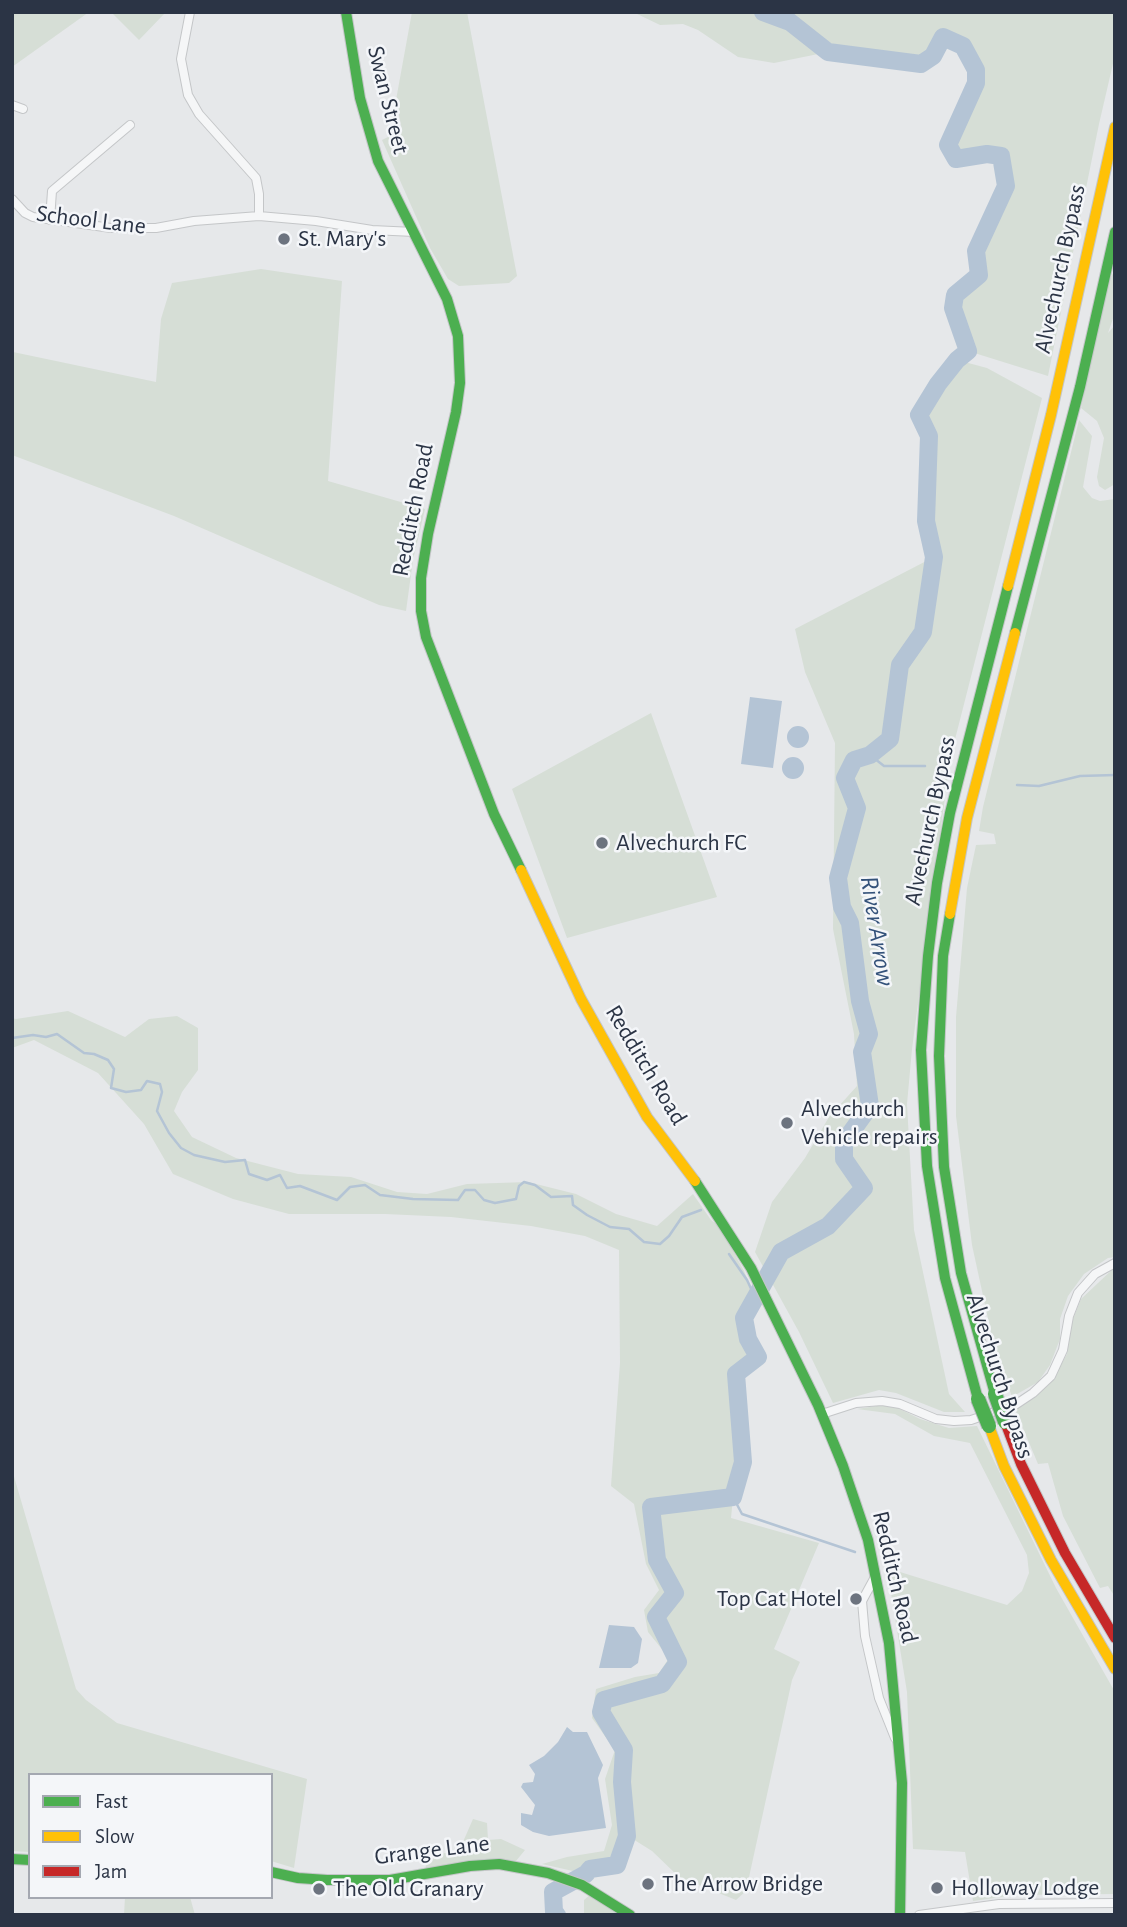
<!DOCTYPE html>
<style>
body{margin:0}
#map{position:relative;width:1127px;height:1927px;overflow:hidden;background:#e6e8ea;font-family:"Alegreya Sans",sans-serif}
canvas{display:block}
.frame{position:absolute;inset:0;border:14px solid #2b3445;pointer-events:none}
.legend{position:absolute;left:28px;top:1773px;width:245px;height:126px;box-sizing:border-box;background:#f4f6f9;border:2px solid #a4a8b1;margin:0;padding:9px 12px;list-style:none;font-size:21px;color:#2b3445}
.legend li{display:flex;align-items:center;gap:14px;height:35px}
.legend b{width:35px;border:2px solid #a4a8b1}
</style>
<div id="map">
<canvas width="1127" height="1927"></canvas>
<div class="frame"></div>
<ul class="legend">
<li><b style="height:9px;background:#4caf50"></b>Fast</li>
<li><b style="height:9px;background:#ffc107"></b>Slow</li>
<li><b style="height:9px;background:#c62828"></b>Jam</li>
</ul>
</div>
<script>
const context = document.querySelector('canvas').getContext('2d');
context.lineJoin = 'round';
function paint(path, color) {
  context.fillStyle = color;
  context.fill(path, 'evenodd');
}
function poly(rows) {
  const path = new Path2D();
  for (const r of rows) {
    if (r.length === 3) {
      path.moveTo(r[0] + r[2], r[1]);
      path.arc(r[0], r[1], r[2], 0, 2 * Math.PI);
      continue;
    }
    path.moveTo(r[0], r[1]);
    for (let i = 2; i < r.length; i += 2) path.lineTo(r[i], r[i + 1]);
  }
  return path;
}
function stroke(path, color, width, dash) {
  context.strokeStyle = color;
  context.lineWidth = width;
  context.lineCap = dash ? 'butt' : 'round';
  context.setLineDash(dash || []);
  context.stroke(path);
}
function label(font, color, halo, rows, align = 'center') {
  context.font = font + ' "Alegreya Sans",sans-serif';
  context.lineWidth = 5;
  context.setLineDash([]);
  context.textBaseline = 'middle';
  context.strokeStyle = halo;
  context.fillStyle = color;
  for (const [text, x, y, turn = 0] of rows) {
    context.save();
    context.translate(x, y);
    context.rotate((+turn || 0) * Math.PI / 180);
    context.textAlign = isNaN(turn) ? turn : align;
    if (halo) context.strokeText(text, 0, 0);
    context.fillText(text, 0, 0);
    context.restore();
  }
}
const green = poly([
 [12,12,89,12,12,67],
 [111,12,166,12,139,40],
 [412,12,467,12,517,276,509,283,459,286,448,279,430,248,382,140,402,130,396,100],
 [633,12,1115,12,1115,55,1099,124,1048,376,968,351,953,308,955,295,979,275,976,251,1006,186,1001,156,987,154,956,159,948,145,976,83,976,70,963,46,943,37,933,56,921,64,828,52,774,63,738,57,698,30,683,24,660,25],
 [261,269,342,281,328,481,425,509,413,560,406,611,379,605,174,516,12,455,13,352,156,382,161,319,172,283],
 [1115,270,1115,313,1108,333,1115,325,1115,484,1105,490,1099,486,1097,477,1104,438,1097,421,1081,408,1109,280],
 [957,360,987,368,1042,398,950,759,912,1049,907,1104,914,1230,949,1394,965,1412,944,1412,896,1393,879,1390,833,1403,799,1332,755,1252,772,1202,805,1158,829,1117,857,1086,854,1034,833,929,835,743,805,672,795,629,934,557,926,521,929,436,919,415,938,384],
 [1079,420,1092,436,1083,487,1092,498,1100,501,1115,499,1115,1257,1108,1258,1084,1274,1068,1296,1060,1319,1060,1339,1050,1365,1038,1382,1012,1397,992,1337,972,1245,956,1116,956,1017,967,888,976,845,996,844,994,834,979,831,983,807],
 [651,713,717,897,567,938,512,789],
 [68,1011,125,1037,149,1019,177,1016,198,1028,198,1070,182,1092,174,1111,192,1137,236,1158,298,1174,351,1177,397,1192,427,1194,467,1184,528,1182,576,1194,616,1214,657,1226,693,1194,711,1220,720,1227,744,1271,755,1297,744,1318,748,1339,758,1357,736,1374,743,1462,733,1497,731,1518,819,1543,774,1649,800,1662,792,1680,746,1891,736,1900,679,1877,652,1851,628,1836,617,1865,590,1869,586,1874,542,1864,567,1857,604,1851,612,1825,605,1779,615,1750,592,1718,596,1689,635,1677,659,1673,669,1658,648,1632,644,1610,659,1590,646,1564,634,1504,611,1486,620,1363,619,1250,585,1236,531,1226,451,1217,385,1214,289,1214,233,1199,173,1174,144,1124,98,1073,34,1040,12,1048,12,1018,16,1019],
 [1115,1267,1115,1597,1108,1586,1100,1588,1063,1516,1048,1463,1038,1464,1015,1409,1035,1397,1050,1383,1067,1354,1071,1324,1081,1299],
 [883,1405,898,1408,920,1419,949,1428,977,1426,1056,1588,1115,1692,1115,1894,1016,1895,973,1901,965,1852,913,1849,907,1692,887,1568,1007,1605,1022,1591,1029,1573,1027,1555,970,1443,934,1436,895,1414,857,1409],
 [13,1473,76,1689,86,1700,117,1723,307,1779,294,1868,271,1861,271,1775,30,1775,30,1852,12,1851],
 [473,1819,487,1823,488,1840,501,1839,525,1850,516,1861,489,1859,462,1862,426,1870,425,1856,459,1851],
 [591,1894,619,1915,584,1915,584,1900],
 [125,1897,190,1897,195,1915,124,1915]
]);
const water = poly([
 [750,697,782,701,773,768,741,764],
 [798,737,11],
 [793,768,11],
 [609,1625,634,1627,642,1639,638,1663,631,1668,599,1668],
 [567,1727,573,1732,587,1732,603,1765,598,1778,606,1828,549,1836,533,1832,521,1825,521,1813,532,1815,535,1805,521,1787,523,1783,533,1782,535,1774,529,1765,544,1756,558,1742]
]);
const stream = poly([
 [870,755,884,766,925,766],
 [1017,785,1039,786,1080,776,1115,775],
 [12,1038,33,1035,46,1037,57,1034,84,1053,94,1054,108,1060,114,1069,111,1088,126,1092,141,1090,147,1081,160,1084,162,1092,157,1111,169,1133,181,1148,194,1155,225,1162,245,1160,249,1174,267,1180,280,1175,287,1188,300,1186,337,1200,350,1187,365,1185,380,1195,413,1199,458,1200,465,1190,475,1190,484,1200,495,1203,516,1199,519,1186,524,1182,535,1185,551,1197,572,1196,573,1205,587,1215,610,1227,629,1229,644,1242,660,1244,669,1236,682,1217,701,1210],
 [729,1254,747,1280,755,1297],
 [733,1497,742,1514,855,1552]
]);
const river = poly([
 [557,1915,554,1912,553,1892,586,1874,590,1869,617,1865,627,1836,622,1782,624,1750,601,1712,604,1700,662,1684,678,1662,656,1617,675,1593,657,1560,651,1507,733,1497,743,1462,736,1374,758,1357,748,1339,744,1318,781,1252,828,1226,864,1188,844,1159,844,1142,870,1106,862,1052,869,1034,860,1001,850,923,842,907,838,878,857,808,845,778,854,760,870,755,890,739,900,665,923,632,934,557,926,521,929,436,919,415,938,384,957,360,968,351,953,308,955,295,979,275,976,251,1006,186,1001,156,987,154,956,159,948,145,976,83,976,70,963,46,943,37,933,56,921,64,828,52,790,22,763,12]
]);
const street = poly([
 [190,12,181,59,188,95,199,114,256,178,259,194,259,216],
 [12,105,23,109],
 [12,199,25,213,33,217,111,228,156,228,194,221,259,216,316,221,372,230,414,232],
 [50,220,52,191,130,125],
 [822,1414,856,1403,882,1401,900,1404,936,1419,954,1421,971,1420,1015,1405,1033,1393,1051,1376,1063,1350,1069,1316,1078,1293,1095,1274,1115,1263],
 [875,1577,862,1601,865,1636,879,1698,895,1738],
 [919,1915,999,1904,1115,1903]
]);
const fast = poly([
 [346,12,360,98,378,161,447,299,458,336,460,383,456,412,428,534,421,578,421,611,426,637,494,814,521,870],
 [1015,633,1080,387,1115,232],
 [950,914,943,956,939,1056,944,1167,961,1273,995,1394],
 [695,1181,751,1268,818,1405,843,1466,868,1540,889,1643,902,1783,900,1915],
 [978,1399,945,1278,927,1166,921,1050,928,956,937,883,950,813,1008,586],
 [12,1859,30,1860],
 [271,1872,298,1878,327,1880,390,1880,470,1866,499,1864,548,1873,582,1885,630,1915]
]);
const slow = poly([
 [1008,586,1051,415,1115,127],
 [521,870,581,999,647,1117,695,1181],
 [950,914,967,818,1015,633],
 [989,1426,1004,1466,1051,1560,1115,1669]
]);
const jam = poly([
 [1005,1422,1021,1464,1065,1553,1115,1638]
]);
const fastBridge = poly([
 [995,1394,1005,1422],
 [978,1399,989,1426]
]);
const markers = [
 [284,239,7,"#6c737f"],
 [602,843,7,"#6c737f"],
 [787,1123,7,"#6c737f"],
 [856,1599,7,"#6c737f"],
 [648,1884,7,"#6c737f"],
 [937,1888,7,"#6c737f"],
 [319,1889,7,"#6c737f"]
];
const streetNames = [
 ["Swan Street",388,100,76],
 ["School Lane",91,220,7],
 ["Alvechurch Bypass",1060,269,-78],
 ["Redditch Road",413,510,-79],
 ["Alvechurch Bypass",930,821,-78],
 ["Redditch Road",646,1065,59],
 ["Alvechurch Bypass",1000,1376,72],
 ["Redditch Road",895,1577,77],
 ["Grange Lane",432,1850,-7]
];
const poiNames = [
 ["St. Mary's",298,239],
 ["Alvechurch FC",616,843],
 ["Alvechurch",801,1109],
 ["Vehicle repairs",801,1137],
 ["Top Cat Hotel",842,1599,"right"],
 ["The Arrow Bridge",662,1884],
 ["Holloway Lodge",951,1888],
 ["The Old Granary",333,1889]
];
const waterNames = [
 ["River Arrow",877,931,81]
];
paint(green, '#d6ded6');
paint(water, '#b4c4d5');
stroke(stream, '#b4c4d5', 2.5);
stroke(river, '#b4c4d5', 18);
stroke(street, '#c4c6c8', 10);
stroke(fast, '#c4c6c8', 12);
stroke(slow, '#c4c6c8', 12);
stroke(jam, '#c4c6c8', 12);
stroke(street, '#f5f6f7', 8);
stroke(fast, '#4caf50', 10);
stroke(slow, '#ffc107', 10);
stroke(jam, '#c62828', 10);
stroke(fastBridge, '#b8bbbf', 16, []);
stroke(fastBridge, '#4caf50', 14);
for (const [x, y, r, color] of markers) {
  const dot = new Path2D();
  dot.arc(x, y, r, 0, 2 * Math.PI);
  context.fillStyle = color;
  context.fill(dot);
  stroke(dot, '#f4f6f9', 2.5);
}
label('24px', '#2b3445', '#f4f6f9', streetNames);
label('24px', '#2b3445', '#f4f6f9', poiNames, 'left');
label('italic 26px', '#34527a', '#f4f6f9', waterNames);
</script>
